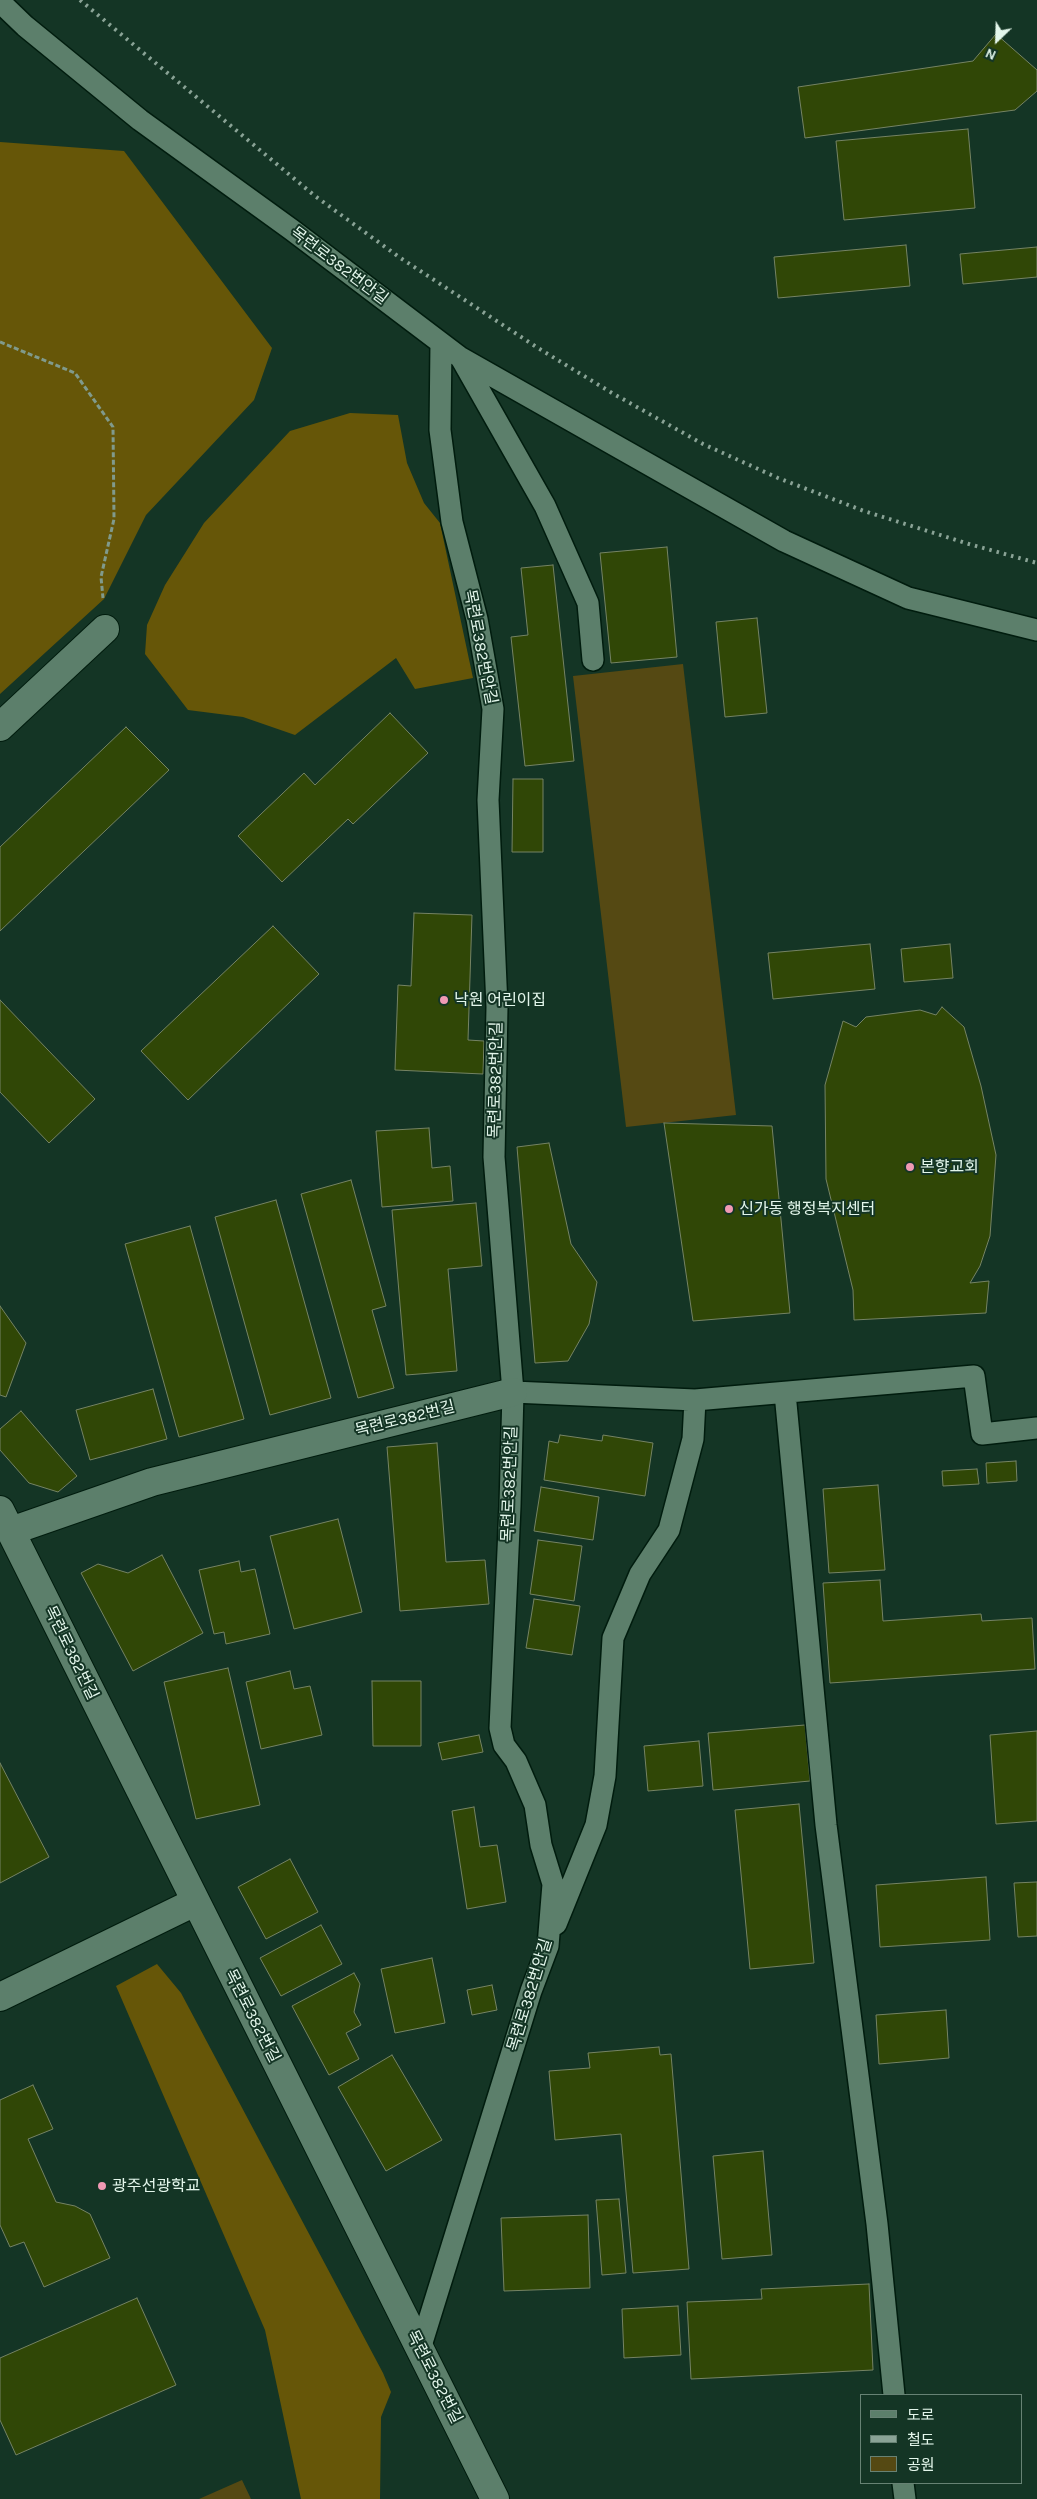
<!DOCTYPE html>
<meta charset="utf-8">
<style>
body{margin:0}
#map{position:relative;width:1037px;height:2499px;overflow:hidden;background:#143525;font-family:Karla,"Noto Sans KR",sans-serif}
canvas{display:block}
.legend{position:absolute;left:860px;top:2394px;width:162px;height:90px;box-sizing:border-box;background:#143525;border:1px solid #678274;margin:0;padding:6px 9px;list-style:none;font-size:15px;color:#e3f6eb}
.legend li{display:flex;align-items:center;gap:10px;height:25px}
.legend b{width:25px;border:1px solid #678274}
.north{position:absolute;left:972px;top:15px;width:50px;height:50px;-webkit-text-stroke:4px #143525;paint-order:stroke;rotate:204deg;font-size:14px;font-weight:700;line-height:20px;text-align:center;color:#e3f6eb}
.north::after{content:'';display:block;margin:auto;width:18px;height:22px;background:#e3f6eb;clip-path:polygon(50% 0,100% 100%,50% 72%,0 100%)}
</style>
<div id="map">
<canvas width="1037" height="2499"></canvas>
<ul class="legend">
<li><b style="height:6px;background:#5c7f6b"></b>도로</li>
<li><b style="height:6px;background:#8aa396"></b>철도</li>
<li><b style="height:14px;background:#554913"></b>공원</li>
</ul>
<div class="north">N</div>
</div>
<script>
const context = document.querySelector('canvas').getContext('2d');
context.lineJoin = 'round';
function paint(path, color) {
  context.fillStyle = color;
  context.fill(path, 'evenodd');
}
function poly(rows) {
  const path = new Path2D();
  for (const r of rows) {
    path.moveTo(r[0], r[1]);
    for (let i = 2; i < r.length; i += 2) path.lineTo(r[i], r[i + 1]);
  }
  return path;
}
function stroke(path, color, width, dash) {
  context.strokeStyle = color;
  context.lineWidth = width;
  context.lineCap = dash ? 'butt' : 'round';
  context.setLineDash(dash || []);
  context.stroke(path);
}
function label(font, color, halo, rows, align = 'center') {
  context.font = font + ' Karla,"Noto Sans KR",sans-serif';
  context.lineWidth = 4;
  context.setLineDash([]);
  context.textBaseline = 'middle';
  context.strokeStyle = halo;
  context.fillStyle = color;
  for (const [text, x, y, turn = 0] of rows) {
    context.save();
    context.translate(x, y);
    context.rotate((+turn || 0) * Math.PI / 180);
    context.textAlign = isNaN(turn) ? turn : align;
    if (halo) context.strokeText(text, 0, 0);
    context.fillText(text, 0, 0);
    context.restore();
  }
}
const green = poly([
 [683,664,736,1115,626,1127,573,676],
 [242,2480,251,2499,199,2499]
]);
const forest = poly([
 [0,142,124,151,272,348,254,400,146,515,104,599,0,694],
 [350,413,398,415,407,463,424,503,440,523,473,678,415,689,396,658,295,735,243,717,188,710,145,654,147,625,165,585,204,523,290,431],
 [157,1964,181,1993,383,2373,391,2392,381,2417,380,2499,301,2499,265,2330,116,1986]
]);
const building = poly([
 [996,34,1037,70,1037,91,1015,110,805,138,798,87,973,61,996,34],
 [968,129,975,208,844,220,836,141,968,129],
 [906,245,910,286,778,298,774,257,906,245],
 [1037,247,1037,277,963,284,960,254,1037,247],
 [667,547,677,657,611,663,600,553,667,547],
 [553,565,574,761,525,766,511,637,528,635,521,568,553,565],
 [757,618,767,713,725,717,716,622,757,618],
 [390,713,428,753,353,824,348,819,282,882,238,836,304,773,315,785,390,713],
 [126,727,169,770,0,931,0,847,126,727],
 [513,779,543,779,543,852,512,852,513,779],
 [414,913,472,915,468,1040,484,1041,483,1074,395,1070,398,985,411,986,414,913],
 [273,926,319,974,188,1100,141,1051,273,926],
 [870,944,875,989,773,999,768,953,870,944],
 [950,944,953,978,904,982,901,949,950,944],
 [0,1000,95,1099,49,1143,0,1092,0,1000],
 [942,1007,964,1027,981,1086,996,1155,990,1236,980,1266,970,1283,989,1281,986,1313,854,1320,853,1290,826,1179,825,1085,843,1021,856,1027,866,1017,920,1010,936,1015,942,1007],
 [664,1123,772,1126,790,1313,693,1321,664,1123],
 [429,1128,432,1168,450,1166,453,1201,382,1207,376,1131,429,1128],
 [549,1143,571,1244,597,1282,589,1324,568,1361,535,1363,517,1147,549,1143],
 [351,1180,386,1306,372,1310,394,1388,358,1398,301,1194,351,1180],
 [276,1200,331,1398,270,1415,215,1217,276,1200],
 [476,1203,482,1266,448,1269,457,1371,406,1375,392,1210,476,1203],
 [190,1226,244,1419,179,1437,125,1244,190,1226],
 [0,1306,26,1343,6,1397,0,1395,0,1306],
 [153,1389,167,1439,90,1460,76,1410,153,1389],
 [21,1411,77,1476,58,1492,29,1483,0,1450,0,1429,21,1411],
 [560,1435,602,1441,603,1435,653,1443,645,1496,544,1480,549,1441,558,1443,560,1435],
 [437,1443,446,1562,485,1560,489,1604,400,1611,387,1447,437,1443],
 [1016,1461,1017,1481,987,1483,986,1463,1016,1461],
 [977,1469,979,1484,943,1486,942,1471,977,1469],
 [878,1485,885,1570,829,1573,823,1489,878,1485],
 [541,1487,599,1497,593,1540,534,1531,541,1487],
 [338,1519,362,1612,294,1629,270,1536,338,1519],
 [538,1540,582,1546,574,1601,530,1594,538,1540],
 [162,1555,203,1633,133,1671,81,1573,98,1564,128,1573,162,1555],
 [239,1561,241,1572,255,1569,270,1634,226,1644,224,1632,214,1634,199,1570,239,1561],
 [880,1580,883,1621,981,1614,982,1621,1032,1618,1035,1669,830,1683,823,1583,880,1580],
 [534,1599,580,1606,572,1655,526,1648,534,1599],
 [228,1668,260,1805,196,1819,164,1682,228,1668],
 [290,1671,294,1689,310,1686,322,1735,261,1749,246,1682,290,1671],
 [372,1681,421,1681,421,1746,373,1746,372,1681],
 [805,1725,810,1781,713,1790,708,1733,805,1725],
 [1037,1731,1037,1821,996,1824,990,1735,1037,1731],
 [479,1735,483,1752,442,1760,438,1743,479,1735],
 [699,1741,703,1786,648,1791,644,1746,699,1741],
 [0,1763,49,1857,0,1883,0,1763],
 [799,1804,814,1963,750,1969,735,1810,799,1804],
 [474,1807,480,1847,497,1845,506,1902,467,1909,452,1811,474,1807],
 [290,1859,318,1912,266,1939,238,1887,290,1859],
 [986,1877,990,1940,880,1947,876,1885,986,1877],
 [1037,1882,1037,1936,1018,1937,1014,1883,1037,1882],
 [321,1925,342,1964,281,1996,260,1958,321,1925],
 [432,1958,445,2023,395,2033,381,1969,432,1958],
 [354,1973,360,1984,354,2012,361,2025,346,2033,359,2059,329,2075,292,2006,354,1973],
 [492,1985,497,2010,472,2015,467,1990,492,1985],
 [946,2010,949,2058,879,2064,876,2015,946,2010],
 [659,2047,660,2055,671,2054,689,2269,633,2273,621,2134,555,2140,549,2071,590,2068,588,2053,659,2047],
 [392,2055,442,2140,386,2171,338,2087,392,2055],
 [33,2085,53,2129,28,2139,56,2202,75,2206,90,2214,110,2258,44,2287,24,2242,10,2247,0,2225,0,2100,33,2085],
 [763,2151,772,2255,722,2259,713,2156,763,2151],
 [619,2199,626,2273,602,2275,596,2200,619,2199],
 [588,2215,590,2288,504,2291,501,2218,588,2215],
 [869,2284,873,2370,691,2379,687,2302,762,2299,761,2289,869,2284],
 [137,2298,176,2385,16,2455,0,2420,0,2358,137,2298],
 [678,2306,681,2355,624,2358,622,2309,678,2306]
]);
const path = poly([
 [0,342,75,373,113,427,114,519,101,577,103,598]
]);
const service = poly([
 [0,2,25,26,140,120,292,230,461,358,784,541,908,598,1037,630],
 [461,358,545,506,588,603,593,660],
 [513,1392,695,1400,974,1376,982,1434,1037,1428],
 [785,1393,826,1825,877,2224,894,2395],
 [556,1924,596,1825,605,1776,613,1638,640,1574,669,1530,693,1439,695,1400],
 [420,2349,531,1991,548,1946,553,1884,541,1845,535,1805,516,1761,504,1745,500,1728,510,1506,513,1392,494,1157,497,1007,488,800,493,709,477,619,452,522,440,430,441,343],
 [903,2483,905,2499]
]);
const minor = poly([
 [0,727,105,629],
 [0,1510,495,2499],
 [11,1531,152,1482,513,1392],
 [0,1997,195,1902]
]);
const rail = poly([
 [80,0,315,196,399,257,538,348,612,393,703,444,778,478,864,511,969,544,1037,563]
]);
const markers = [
 [444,1000,5,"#f19ab4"],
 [910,1167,5,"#f19ab4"],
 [729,1209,5,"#f19ab4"],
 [102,2186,5,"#f19ab4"]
];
const streetNames = [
 ["목련로382번안길",339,266,37],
 ["목련로382번안길",480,647,79],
 ["목련로382번안길",496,1080,-89],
 ["목련로382번길",405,1419,-14],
 ["목련로382번안길",510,1484,-88],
 ["목련로382번길",71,1653,64],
 ["목련로382번안길",530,1995,-73],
 ["목련로382번길",252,2016,63],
 ["목련로382번길",434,2377,63]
];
const poiNames = [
 ["낙원 어린이집",454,1000],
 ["본향교회",920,1167],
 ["신가동 행정복지센터",739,1209],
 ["광주선광학교",112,2186]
];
paint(green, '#554913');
paint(forest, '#665608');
paint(building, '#304706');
stroke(building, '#758364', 1);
stroke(service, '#001c0e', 24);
stroke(minor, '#001c0e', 30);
stroke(path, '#809a8c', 3, [5, 2.5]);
stroke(service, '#5c7f6b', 21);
stroke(minor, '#5c7f6b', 28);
stroke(rail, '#8aa396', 4, [2.5, 5]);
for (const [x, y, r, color] of markers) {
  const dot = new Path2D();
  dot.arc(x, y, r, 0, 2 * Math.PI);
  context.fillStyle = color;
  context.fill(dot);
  stroke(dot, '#143525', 2);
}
label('16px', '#e3f6eb', '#143525', streetNames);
label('16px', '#e3f6eb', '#143525', poiNames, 'left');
</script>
